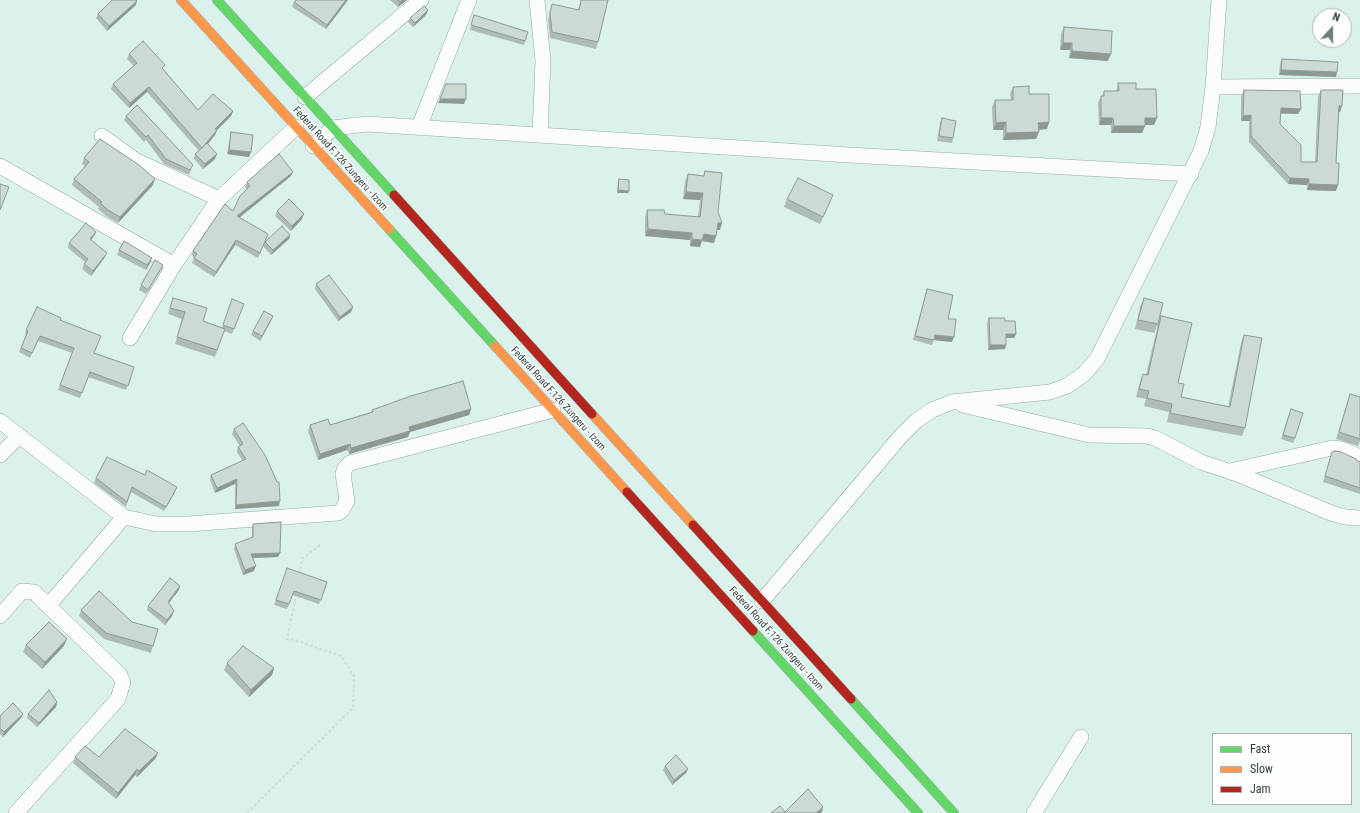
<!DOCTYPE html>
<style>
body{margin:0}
#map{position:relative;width:1360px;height:813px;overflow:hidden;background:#dbf2ec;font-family:"Roboto Condensed",sans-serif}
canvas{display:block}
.legend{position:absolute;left:1212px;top:733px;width:140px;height:72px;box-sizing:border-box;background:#fefefe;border:1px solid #abb2b0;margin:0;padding:5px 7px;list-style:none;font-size:12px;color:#2f403c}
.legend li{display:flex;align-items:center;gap:8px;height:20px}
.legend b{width:20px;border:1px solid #abb2b0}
.north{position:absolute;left:1312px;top:8px;width:40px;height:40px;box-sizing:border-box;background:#fefefe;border:1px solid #abb2b0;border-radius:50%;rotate:21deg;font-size:11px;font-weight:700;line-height:16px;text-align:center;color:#2f403c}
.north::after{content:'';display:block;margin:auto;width:14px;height:18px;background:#6b7e7a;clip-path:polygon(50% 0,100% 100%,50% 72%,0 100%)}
</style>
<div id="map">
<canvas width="1360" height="813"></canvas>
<ul class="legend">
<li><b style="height:5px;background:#63d668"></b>Fast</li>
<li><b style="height:5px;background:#ff974d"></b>Slow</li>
<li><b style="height:5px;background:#b3261e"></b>Jam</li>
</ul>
<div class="north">N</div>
</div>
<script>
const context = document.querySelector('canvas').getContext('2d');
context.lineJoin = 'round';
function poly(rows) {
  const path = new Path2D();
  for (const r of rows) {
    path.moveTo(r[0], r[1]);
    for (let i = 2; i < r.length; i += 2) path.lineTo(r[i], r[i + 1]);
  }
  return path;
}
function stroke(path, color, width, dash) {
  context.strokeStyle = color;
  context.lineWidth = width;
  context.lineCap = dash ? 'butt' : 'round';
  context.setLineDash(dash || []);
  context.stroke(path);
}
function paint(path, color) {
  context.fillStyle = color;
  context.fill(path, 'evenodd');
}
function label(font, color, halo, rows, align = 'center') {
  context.font = font + ' "Roboto Condensed",sans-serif';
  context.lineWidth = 3;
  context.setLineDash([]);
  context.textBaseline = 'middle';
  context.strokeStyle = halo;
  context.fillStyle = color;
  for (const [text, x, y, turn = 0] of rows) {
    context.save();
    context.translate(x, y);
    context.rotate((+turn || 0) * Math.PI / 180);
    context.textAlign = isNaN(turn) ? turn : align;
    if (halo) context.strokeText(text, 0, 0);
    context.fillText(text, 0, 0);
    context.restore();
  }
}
const path = poly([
 [299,574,302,559,320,545],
 [247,813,353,708,354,676,341,656,295,640,287,639,296,595]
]);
const street = poly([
 [537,0,543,61,540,135],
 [1213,87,1360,86],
 [305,97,421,0],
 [419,127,469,0],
 [102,136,135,160,219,199],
 [313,146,333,128,367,124,849,155,1191,174],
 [0,166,174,265],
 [130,338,174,265,219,199,296,127],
 [963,405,1089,435,1147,436,1155,438,1201,462,1240,475,1331,513,1345,517,1360,518],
 [0,421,124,517,48,606],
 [0,455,19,436],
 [1230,471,1332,448,1341,449,1360,457],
 [124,517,156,524,188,524,338,513,342,510,347,501,343,474,345,468,350,463,553,410],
 [762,601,900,437,916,421,932,410,952,402,1050,392,1067,386,1084,374,1097,359,1201,151,1208,127,1213,87,1219,0],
 [0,616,22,591,34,592,119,674,123,682,118,699,16,813],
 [1034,813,1081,737]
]);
const fast = poly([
 [217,0,394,195],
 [389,229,495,346],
 [753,631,918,813],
 [851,699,954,813]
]);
const slow = poly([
 [181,0,389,229],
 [495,346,627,492],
 [592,414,693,525]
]);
const jam = poly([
 [394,195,592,414],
 [627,492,753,631],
 [693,525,851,699]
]);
const wall = poly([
 [296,0,348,0,326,29,292,7,294,2],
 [390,0,407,0,398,7],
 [581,0,607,0,598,42,596,49,550,38,548,20,550,10,552,4,578,10],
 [136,5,107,31,96,18,98,14],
 [428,10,426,15,413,27,408,22,410,18],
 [474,15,528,32,524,45,470,30],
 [1064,27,1108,61,1069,58,1070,50,1060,50,1061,34],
 [129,54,164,70,198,110,233,111,231,116,217,130,215,135,208,144,215,159,203,169,194,159,195,154,199,151,147,92,129,108,111,89,113,84,134,66,127,59],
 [1282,59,1337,72,1336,77,1279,75,1280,64],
 [1118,83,1136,89,1157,118,1154,125,1145,125,1142,133,1111,133,1111,125,1099,125,1098,103,1101,96,1102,96,1104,91,1116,91],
 [1013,87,1029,94,1049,122,1047,129,1039,130,1036,139,1003,140,1003,130,993,130,992,107,995,100,1011,100,1010,94],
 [1244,90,1301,109,1298,114,1281,114,1280,124,1301,162,1315,162,1318,96,1321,90,1342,106,1340,112,1339,112,1336,163,1336,191,1307,190,1307,185,1288,184,1249,142,1249,121,1241,121,1241,96],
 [126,116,191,170,189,175,164,164,146,140,144,142,124,120],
 [942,118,953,138,952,143,937,141,940,123],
 [231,132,249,157,227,154,230,137],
 [84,158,153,185,118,223,106,216,98,209,99,207,72,185,74,179,85,166,82,164],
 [705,171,718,212,720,230,717,230,714,243,702,241,700,247,690,246,690,240,645,236,645,217,647,210,665,214,698,217,700,200,683,199,685,181,688,174,703,176],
 [291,176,239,218,266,241,290,235,289,239,271,255,263,246,258,258,235,245,214,277,192,263,194,258,192,255,193,251,233,211,247,189,245,187,247,182],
 [619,179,629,191,628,193,617,193,618,181],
 [787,199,830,202,820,224,784,207],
 [277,211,302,219,291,231,275,216],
 [96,232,94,236,91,240,105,257,91,276,82,269,85,262,68,248,69,243],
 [119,250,152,258,150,263,146,270,117,255],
 [161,269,146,294,139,290,141,285],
 [316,284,353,307,351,312,338,321,315,289],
 [927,289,948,319,952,342,934,340,932,345,913,340],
 [173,298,203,321,222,328,223,325,244,304,232,334,224,331,215,357,175,344,182,319,168,314],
 [1144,298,1158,324,1154,333,1135,329,1140,307],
 [273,316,271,321,260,341,251,335,253,331],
 [1161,316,1181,397,1228,407,1241,343,1244,335,1245,428,1242,436,1167,422,1169,412,1144,406,1146,399,1136,397,1140,382,1143,374,1146,375,1158,324],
 [989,318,1005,321,1016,334,1014,338,1006,338,1006,345,1005,349,988,350,987,323],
 [60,320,94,353,134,367,126,390,88,377,80,398,58,390,72,353,38,341,30,358,19,352,26,335,25,334,26,330],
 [1350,394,1360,397,1360,441,1358,446,1336,439],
 [471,409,469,415,410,432,408,437,349,454,347,450,318,460,308,431,310,425,330,425,371,412,372,410],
 [1289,414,1295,438,1293,443,1281,439],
 [243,423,279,506,235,509,235,484,215,493,210,480,211,475,243,461,237,452,238,447,240,446,232,434,234,429],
 [1330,458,1356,460,1360,462,1360,494,1323,482],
 [96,478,175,492,164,511,131,492,126,507,94,483],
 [253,524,280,553,278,557,253,558,254,571,243,575,234,549,235,544,252,538,252,528],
 [287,568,327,582,319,604,292,595,287,609,274,605],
 [179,590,169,603,172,616,165,625,147,610,148,606],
 [81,610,153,646,151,653,104,639,79,616],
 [26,645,64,646,42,669,23,652],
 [227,663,274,668,272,675,249,697,224,670],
 [57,702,56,707,37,727,27,718,28,714],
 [0,716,21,718,3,737,0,734],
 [158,753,155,759,137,777,135,775,116,799,73,763,75,757,99,757],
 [665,766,688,769,686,773,672,785,663,770]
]);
const shadedWall = poly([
 [346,0,348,0,326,29,327,25],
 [403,0,407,0,398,7,400,2],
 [137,1,136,5,107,31,109,26],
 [428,10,426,15,413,27,415,23],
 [1063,43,1072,43,1070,50,1060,50],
 [1072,51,1111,54,1108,61,1069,58],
 [1281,70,1337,72,1336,77,1279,75],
 [149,87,147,92,129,108,130,103],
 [440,99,466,99,464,104,438,103],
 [1339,106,1342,106,1340,112,1337,112],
 [1281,108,1301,109,1298,114,1279,113],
 [233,111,231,116,217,130,215,135,201,152,202,148,215,129],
 [1251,115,1249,121,1241,121,1243,116],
 [1101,118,1113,118,1111,125,1099,125],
 [1145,118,1157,118,1154,125,1142,125],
 [1006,122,1003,130,993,130,996,123],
 [1049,122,1047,129,1036,130,1038,123],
 [1114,126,1145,126,1142,133,1111,133],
 [1039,132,1036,139,1003,140,1006,133],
 [229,150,251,152,249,157,227,154],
 [217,154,215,159,203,169,205,164],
 [293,172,291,176,235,221,237,216],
 [1290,178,1309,179,1307,185,1288,184],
 [155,179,153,185,118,223,120,217],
 [1309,184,1338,185,1336,191,1307,190],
 [618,190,629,191,628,193,617,193],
 [686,192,703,193,700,200,683,199],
 [304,214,302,219,291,231,292,226],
 [718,223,722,223,720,230,715,230],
 [648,229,692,233,690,240,645,236],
 [96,232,94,236,88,244,90,239],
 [704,234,716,236,714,243,702,241],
 [290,235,289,239,271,255,273,250],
 [692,239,702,240,700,247,690,246],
 [236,240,235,245,214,277,216,272],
 [107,253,105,257,91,276,93,271],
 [152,258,150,263,146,270,147,265],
 [163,265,161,269,146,294,148,290],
 [353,307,351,312,338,321,340,317],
 [273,316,271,321,260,341,262,336],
 [1006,334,1016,334,1014,338,1004,338],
 [935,335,954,337,952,342,933,340],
 [990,345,1006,345,1005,349,988,350],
 [471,409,469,415,410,432,408,437,349,454,351,448,409,427],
 [350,444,347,450,318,460,320,454],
 [237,479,235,484,215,493,217,488],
 [177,487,175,492,164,511,166,507],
 [280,501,279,506,235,509,236,505],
 [280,553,278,557,249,558,251,554],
 [256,566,254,571,243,575,245,570],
 [180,586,179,590,166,606,168,602],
 [174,611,172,616,165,625,167,620],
 [67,639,64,646,42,669,45,662],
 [274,668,272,675,249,697,251,690],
 [57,702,56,707,37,727,39,723],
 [23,714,21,718,3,737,4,732],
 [158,753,155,759,137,777,139,771],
 [137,769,135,775,116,799,118,793],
 [688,769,686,773,672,785,674,780],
 [823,807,822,812,821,813,816,813]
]);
const building = poly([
 [112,0,136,0,137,1,109,26,98,14,112,0],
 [296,0,346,0,327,25,294,2,296,0],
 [398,0,403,0,400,2,398,0],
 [581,0,608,0,598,42,552,32,550,13,552,4,579,10,581,0],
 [424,6,428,10,415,23,410,18,424,6],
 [474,15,528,32,525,41,471,25,474,15],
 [1064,27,1112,31,1111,54,1072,51,1072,43,1063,43,1064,27],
 [143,41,165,65,162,68,198,110,213,94,233,111,215,129,217,130,202,148,207,143,217,154,205,164,195,154,202,148,149,87,130,103,113,84,137,63,129,54,143,41],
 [1282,59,1338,62,1337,72,1281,70,1282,59],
 [1118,83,1136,83,1136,89,1156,89,1157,118,1145,118,1145,126,1114,126,1113,118,1101,118,1101,96,1104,96,1104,91,1119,91,1118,83],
 [446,84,466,84,466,99,440,99,446,84],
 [1029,86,1029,94,1049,94,1049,122,1038,123,1039,132,1006,133,1006,122,996,123,995,100,1013,100,1013,87,1029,86],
 [1244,90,1300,91,1301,109,1281,108,1280,124,1301,145,1301,162,1317,162,1321,90,1343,90,1342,106,1339,106,1336,163,1339,163,1338,185,1309,184,1309,179,1290,178,1251,136,1251,115,1243,116,1244,90],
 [137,105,193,165,190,170,166,159,148,135,146,137,126,116,137,105],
 [942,118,956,121,953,138,939,136,942,118],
 [231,132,253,135,251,152,229,150,231,132],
 [100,139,139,165,155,179,120,217,108,210,100,203,102,202,74,179,89,162,84,158,100,139],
 [279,154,293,172,237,216,268,234,260,253,236,240,216,272,194,258,197,254,193,251,225,204,233,211,240,196,250,186,247,182,279,154],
 [705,171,722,173,718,212,722,223,718,223,716,236,704,234,702,240,692,239,692,233,648,229,647,210,664,210,665,214,700,217,703,193,686,192,688,174,704,176,705,171],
 [798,178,833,195,823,217,787,199,798,178],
 [619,179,629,180,629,191,618,190,619,179],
 [0,184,9,187,0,210,0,184],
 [289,199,304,214,292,226,277,211,289,199],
 [86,223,96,232,90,239,107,253,93,271,84,264,88,259,69,243,86,223],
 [282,226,290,235,273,250,265,242,282,226],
 [124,241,152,258,147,265,119,250,124,241],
 [155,260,163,265,148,290,141,285,155,260],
 [329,275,353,307,340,317,316,284,329,275],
 [927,289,953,295,948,319,956,319,954,337,935,335,934,340,915,336,927,289],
 [173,298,207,308,203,321,225,329,217,350,177,337,185,312,170,308,173,298],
 [1144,298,1163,303,1158,324,1138,320,1144,298],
 [232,299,244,304,234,329,223,325,232,299],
 [37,307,61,318,60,320,101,336,94,353,134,367,128,386,90,372,82,393,60,385,74,348,40,336,32,353,21,348,28,331,26,330,37,307],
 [264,311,273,316,262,336,253,331,264,311],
 [1161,316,1192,323,1178,383,1184,384,1181,397,1230,407,1244,335,1262,338,1245,428,1170,413,1172,404,1147,398,1149,391,1139,389,1143,374,1148,375,1161,316],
 [989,318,1005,318,1005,321,1015,321,1016,334,1006,334,1006,345,990,345,989,318],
 [463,381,471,409,409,427,410,431,351,448,350,444,320,454,310,425,328,419,330,425,373,412,372,410,411,396,463,381],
 [1350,394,1360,397,1360,439,1339,432,1350,394],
 [1291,409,1303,413,1295,438,1283,435,1291,409],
 [243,423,265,455,277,482,279,482,280,501,236,505,237,479,217,488,211,475,246,459,238,447,243,444,234,429,243,423],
 [1335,451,1341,452,1356,459,1356,460,1360,462,1360,488,1325,476,1332,452,1335,451],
 [107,457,145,475,147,470,177,487,166,507,132,487,127,502,96,478,107,457],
 [281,522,280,553,251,554,256,566,245,570,235,544,253,537,253,524,281,522],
 [287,568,327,582,321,600,294,591,289,604,276,600,287,568],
 [170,578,180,586,168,602,174,611,167,620,148,606,170,578],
 [99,591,132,622,158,629,153,646,106,633,81,610,99,591],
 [49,622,67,639,45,662,26,645,49,622],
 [243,646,274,668,251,690,227,663,243,646],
 [49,690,57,702,39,723,28,714,49,690],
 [13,703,23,714,4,732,0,728,0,716,13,703],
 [125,729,158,753,139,771,137,769,118,793,75,757,85,746,99,757,125,729],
 [676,755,688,769,674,780,665,766,676,755],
 [808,789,823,807,816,813,771,813,780,806,785,812,808,789]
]);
const streetNames = [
 ["Federal Road F.126 Zungeru - Izom",340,159,48],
 ["Federal Road F.126 Zungeru - Izom",558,399,48],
 ["Federal Road F.126 Zungeru - Izom",776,639,48]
];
stroke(street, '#96a8a3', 16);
stroke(fast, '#96a8a3', 10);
stroke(slow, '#96a8a3', 10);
stroke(jam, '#96a8a3', 10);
stroke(path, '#d6dedc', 2.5, [3, 2]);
stroke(street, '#fafdfc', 15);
stroke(fast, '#63d668', 9);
stroke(slow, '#ff974d', 9);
stroke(jam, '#b3261e', 9);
paint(wall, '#afbcb6');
paint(shadedWall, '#8e9994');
paint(building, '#cbdbd4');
stroke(building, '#8e9994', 1);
label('10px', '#2f403c', '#fefefe', streetNames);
</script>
